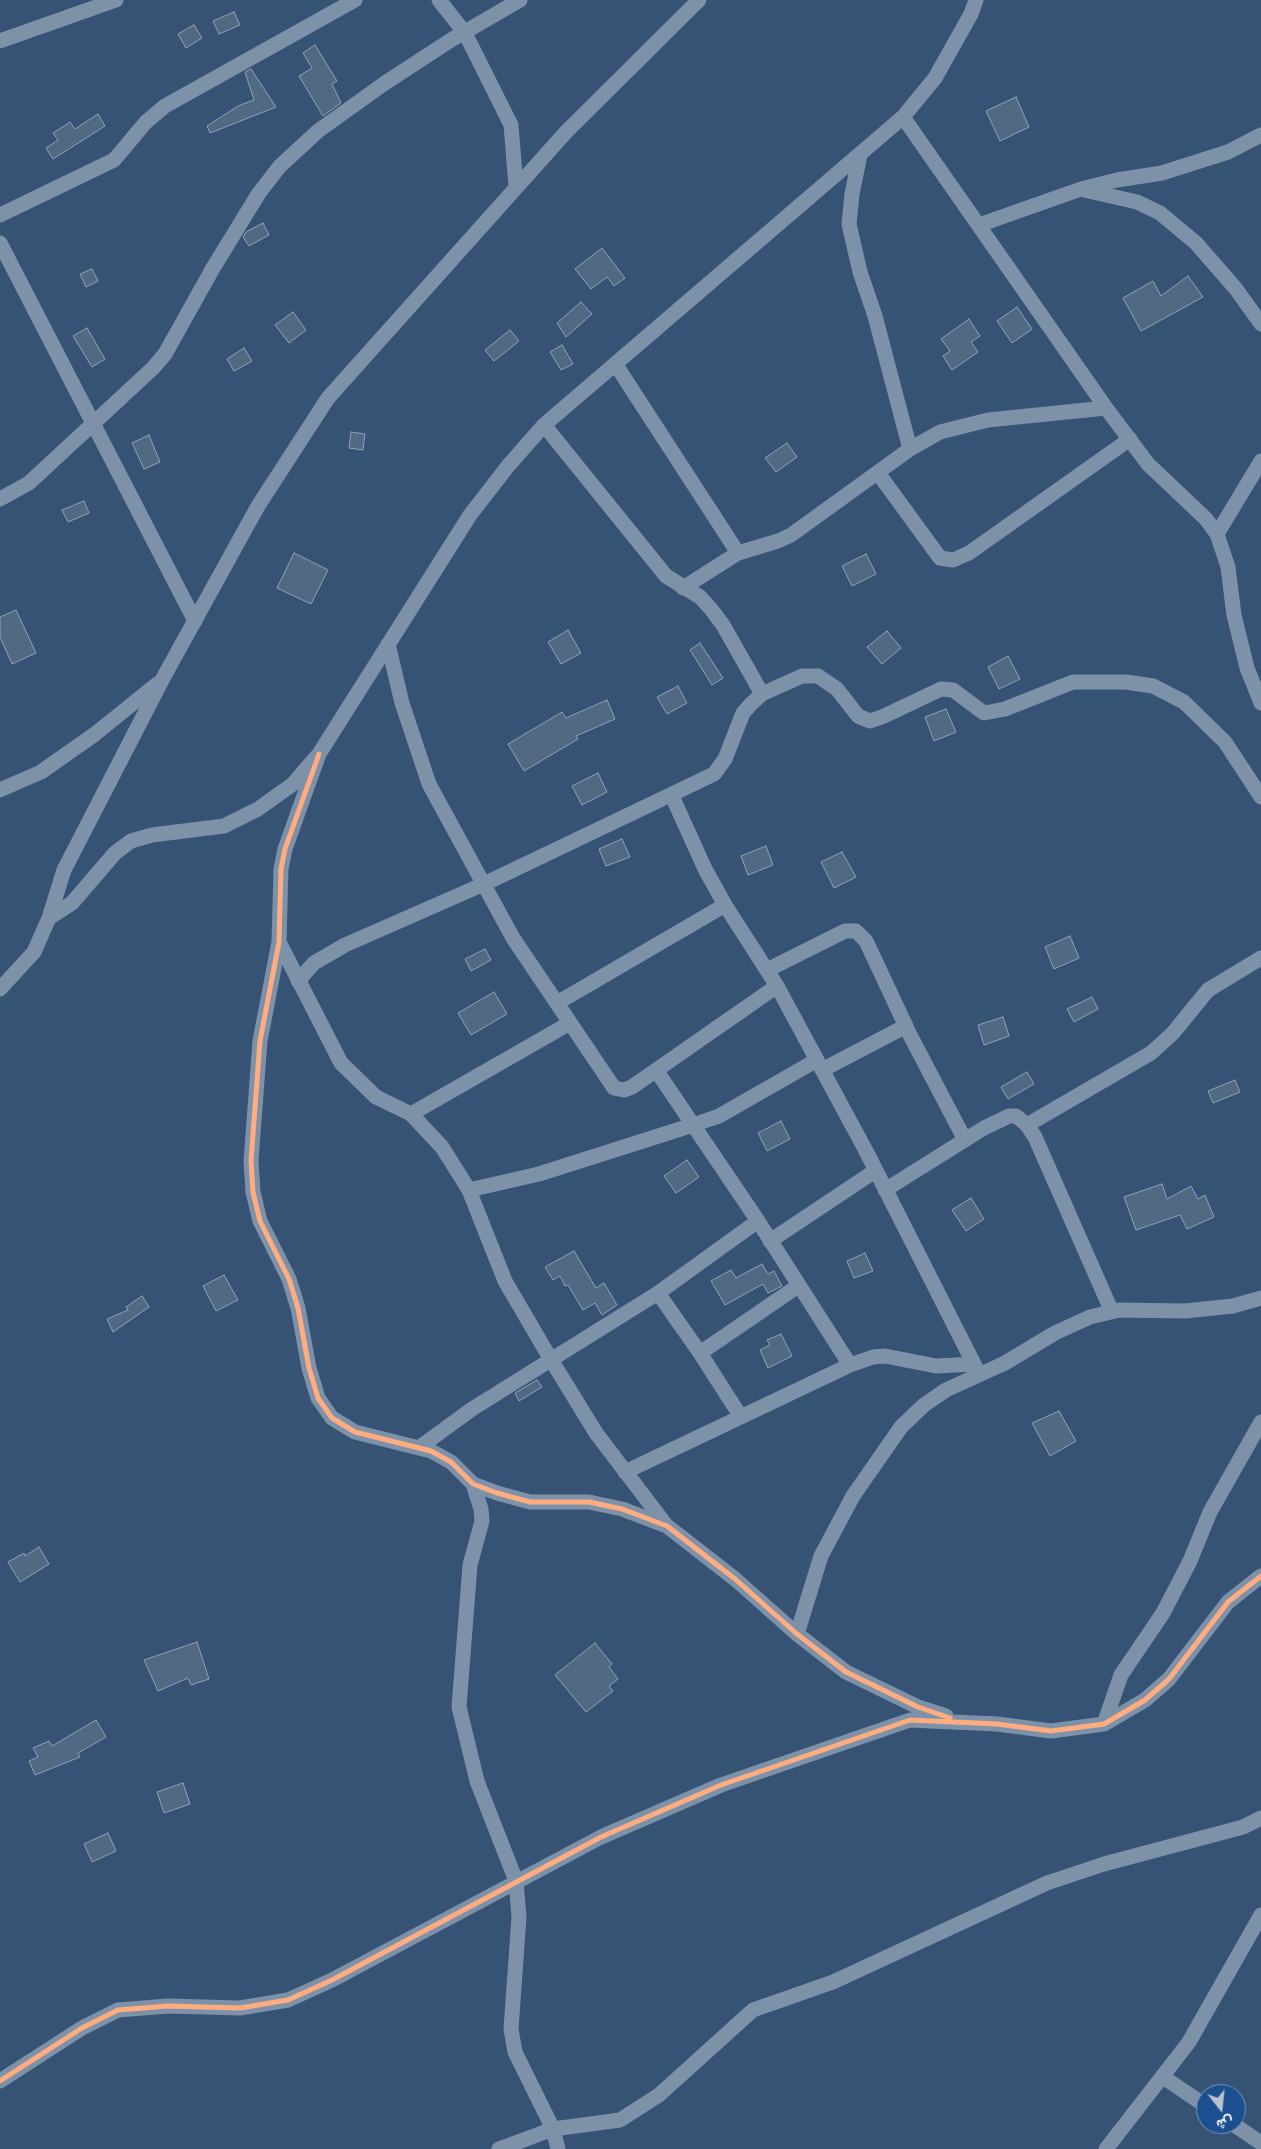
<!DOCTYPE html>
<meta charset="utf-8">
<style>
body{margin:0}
#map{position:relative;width:1261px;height:2149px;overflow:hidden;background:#365274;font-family:Karla,Vazirmatn,sans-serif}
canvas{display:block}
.north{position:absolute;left:1196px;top:2084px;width:50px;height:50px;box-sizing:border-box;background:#1b4f8f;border:1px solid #7695bc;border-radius:50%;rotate:164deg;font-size:14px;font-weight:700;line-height:20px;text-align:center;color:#fff}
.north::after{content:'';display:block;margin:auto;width:18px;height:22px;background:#b9c2ce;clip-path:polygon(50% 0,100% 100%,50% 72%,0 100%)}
</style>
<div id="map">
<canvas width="1261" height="2149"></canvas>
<div class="north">ش</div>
</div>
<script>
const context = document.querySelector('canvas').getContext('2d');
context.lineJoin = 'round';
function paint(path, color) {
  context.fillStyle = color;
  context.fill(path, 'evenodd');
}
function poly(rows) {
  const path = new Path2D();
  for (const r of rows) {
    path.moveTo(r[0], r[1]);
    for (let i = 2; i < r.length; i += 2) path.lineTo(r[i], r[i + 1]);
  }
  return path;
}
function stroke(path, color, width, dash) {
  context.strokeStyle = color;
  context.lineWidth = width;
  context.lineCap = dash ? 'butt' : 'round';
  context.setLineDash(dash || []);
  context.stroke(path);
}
const building = poly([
 [234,12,240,25,219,34,213,21,234,12],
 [194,25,202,38,186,48,178,34,194,25],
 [315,45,337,81,332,84,341,103,323,116,299,76,312,68,303,53,315,45],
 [251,69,276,107,210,133,207,126,238,106,254,100,245,72,251,69],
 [1016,97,1029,127,1000,141,986,111,1016,97],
 [98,114,105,126,53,159,46,148,58,140,53,133,70,122,75,129,98,114],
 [263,223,269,235,249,246,243,237,246,232,263,223],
 [602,248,625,278,614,286,607,277,591,289,575,269,602,248],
 [92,269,98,281,86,287,80,274,92,269],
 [1188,276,1203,297,1141,331,1123,298,1153,281,1161,296,1188,276],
 [581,302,592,314,566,337,557,323,581,302],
 [1017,307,1032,329,1012,343,997,321,1017,307],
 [293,312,306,330,289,343,275,325,293,312],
 [969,319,980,336,971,342,978,352,952,370,943,356,950,351,941,339,969,319],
 [87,328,105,359,92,367,73,336,87,328],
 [510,330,519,341,494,361,485,350,510,330],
 [562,345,573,364,561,370,550,352,562,345],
 [244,348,252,361,234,371,227,359,244,348],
 [351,432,365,434,363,450,349,448,351,432],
 [149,435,160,462,144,469,132,443,149,435],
 [787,443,797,457,776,472,765,458,787,443],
 [84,501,89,513,68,522,62,510,84,501],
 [294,553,328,570,311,604,277,588,294,553],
 [866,554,876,574,852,586,842,566,866,554],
 [16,610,36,653,12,664,0,637,0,617,16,610],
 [568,630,581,653,561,664,548,642,568,630],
 [887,631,901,648,882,664,867,647,887,631],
 [700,643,723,678,712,685,690,650,700,643],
 [1008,656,1020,679,999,689,988,667,1008,656],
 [678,686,687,703,667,714,657,697,678,686],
 [607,700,615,719,576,736,578,739,524,771,508,744,562,712,566,718,607,700],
 [946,709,956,732,934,741,925,717,946,709],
 [598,773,607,792,582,805,572,786,598,773],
 [622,839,630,857,606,866,599,849,622,839],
 [766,846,773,865,748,875,741,856,766,846],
 [842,852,856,877,834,888,821,862,842,852],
 [1070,936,1079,958,1054,969,1045,947,1070,936],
 [485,949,491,960,471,971,465,959,485,949],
 [494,992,507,1014,471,1035,458,1013,494,992],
 [1092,997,1098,1009,1074,1022,1067,1009,1092,997],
 [1003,1017,1009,1036,984,1045,978,1025,1003,1017],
 [1027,1072,1034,1084,1008,1099,1001,1087,1027,1072],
 [1235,1080,1240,1092,1213,1103,1208,1091,1235,1080],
 [781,1121,790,1139,767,1151,758,1133,781,1121],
 [687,1160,699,1177,676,1193,664,1176,687,1160],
 [1162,1184,1167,1199,1191,1186,1198,1199,1205,1195,1214,1217,1187,1229,1180,1215,1136,1230,1124,1197,1162,1184],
 [971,1198,984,1219,966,1231,952,1210,971,1198],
 [574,1251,596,1288,604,1283,617,1305,602,1315,595,1303,583,1310,568,1285,565,1286,560,1276,553,1280,545,1267,574,1251],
 [865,1253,873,1271,854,1278,847,1261,865,1253],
 [762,1264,768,1274,774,1271,782,1286,768,1293,763,1284,725,1305,711,1281,731,1270,736,1278,762,1264],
 [224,1275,238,1300,216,1311,203,1286,224,1275],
 [142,1296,149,1307,113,1332,107,1319,128,1310,126,1307,142,1296],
 [781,1334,792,1356,768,1368,760,1350,770,1345,767,1340,781,1334],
 [537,1380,542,1387,519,1401,515,1393,537,1380],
 [1059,1411,1076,1441,1050,1456,1032,1423,1059,1411],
 [39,1547,49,1564,20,1582,8,1562,24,1553,25,1556,39,1547],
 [197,1642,209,1679,191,1685,188,1678,158,1691,144,1660,197,1642],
 [595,1643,612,1664,609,1667,618,1679,609,1686,613,1691,586,1712,555,1675,595,1643],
 [96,1720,106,1737,78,1753,80,1757,35,1775,29,1761,38,1757,33,1748,49,1741,52,1746,96,1720],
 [183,1783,190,1804,164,1813,157,1792,183,1783],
 [108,1833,116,1851,92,1862,84,1844,108,1833]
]);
const minor = poly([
 [439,0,465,33,511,125,516,187],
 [0,41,116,0],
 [903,117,1106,408,1148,464,1206,519,1217,534,1228,567,1234,615,1247,668,1261,703],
 [860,155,852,194,849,224,860,272,875,316,910,449],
 [1084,190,1137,202,1160,213,1196,243,1236,289,1261,324],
 [0,215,114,160,146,122,165,106,355,0],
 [979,225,1081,189,1117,180,1162,173,1228,152,1261,135],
 [0,243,195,621],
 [616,365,738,553],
 [544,425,666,576,700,597,711,609,723,625,762,694],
 [878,473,940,558,953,560,969,553,1130,439],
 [0,499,29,483,153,368,165,354,213,268,259,193,280,166,318,131,385,83,451,40,520,0],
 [1217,534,1261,461],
 [683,588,738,553,778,541,791,535,910,449,940,432,988,420,1106,408],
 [388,644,402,703,429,784,513,938,614,1088,624,1090,632,1087,777,986],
 [319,754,285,849,281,869,279,942,260,1041,251,1161,253,1192,260,1221,289,1279,298,1308,309,1368,318,1398,332,1418,355,1432,431,1451,451,1462,473,1484,497,1493,530,1502,589,1502,622,1509,667,1526,735,1579,797,1634,846,1672,918,1707,946,1716],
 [0,790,41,772,95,734,157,684],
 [672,796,705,869,725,905,777,986,866,1151,979,1374],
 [49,918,72,903,115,853,131,841,152,835,224,826,258,809,293,784,319,754,470,515,508,466,544,425,903,117,935,78,971,14,976,0],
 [279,942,341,1063,376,1097,411,1114,442,1147,469,1190,505,1281,550,1358,596,1433,666,1525],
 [767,970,845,931,856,931,866,941,910,1035,965,1140],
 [298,981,314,963,345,945,484,884,714,774,725,759,743,713,751,704,762,694,802,676,818,676,837,689,858,716,870,721,882,717,941,689,953,690,984,713,1005,709,1073,682,1126,682,1153,686,1184,702,1225,742,1261,797],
 [0,989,34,952,49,918,64,870,162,680,258,506,328,398,566,132,699,0],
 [557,1003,725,905],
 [656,1070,758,1221,850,1365],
 [822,1070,906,1026],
 [411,1114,570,1023],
 [1027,1125,1151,1053,1173,1033,1208,990,1261,958],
 [469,1190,539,1174,693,1125,719,1116,817,1060],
 [885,1190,984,1128,1009,1116,1016,1116,1027,1125,1035,1137,1112,1312],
 [770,1241,875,1171],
 [658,1293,700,1353,741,1417],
 [700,1353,798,1286],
 [420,1447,472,1409,658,1293,758,1221],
 [625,1472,850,1365,873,1357,885,1356,936,1366,974,1364],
 [473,1484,481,1509,482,1521,470,1565,459,1707,477,1781,516,1881,519,1917,511,2029,515,2052,553,2129,558,2149],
 [797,1634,821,1556,853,1496,901,1427,924,1405,946,1390,1005,1363,1055,1333,1090,1317,1119,1310,1185,1311,1233,1306,1261,1298],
 [1104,1724,1121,1675,1163,1613,1190,1561,1210,1512,1261,1422],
 [1163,2077,1206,2106],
 [0,2081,82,2028,118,2010,168,2006,240,2008,288,2000,332,1980,601,1837,721,1785,910,1720,997,1724,1051,1731,1104,1724,1145,1700,1169,1679,1228,1602,1261,1576],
 [1233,2124,1261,2143],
 [499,2149,553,2129,620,2120,659,2095,753,2010,833,1982,1047,1883,1104,1864,1243,1827,1261,1818],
 [1106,2149,1189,2042,1261,1915]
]);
const cycleway = poly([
 [319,754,285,849,281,869,279,942,260,1041,251,1161,253,1192,260,1221,289,1279,298,1308,309,1368,318,1398,332,1418,355,1432,431,1451,451,1462,473,1484,497,1493,530,1502,589,1502,622,1509,667,1526,735,1579,797,1634,846,1672,918,1707,950,1718],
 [0,2081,82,2028,118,2010,168,2006,240,2008,288,2000,332,1980,601,1837,721,1785,910,1720,997,1724,1051,1731,1104,1724,1145,1700,1169,1679,1228,1602,1261,1576]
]);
paint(building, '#526984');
stroke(building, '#92a2b6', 1);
stroke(minor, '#7d92a8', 15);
stroke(cycleway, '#ffac80', 5);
</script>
